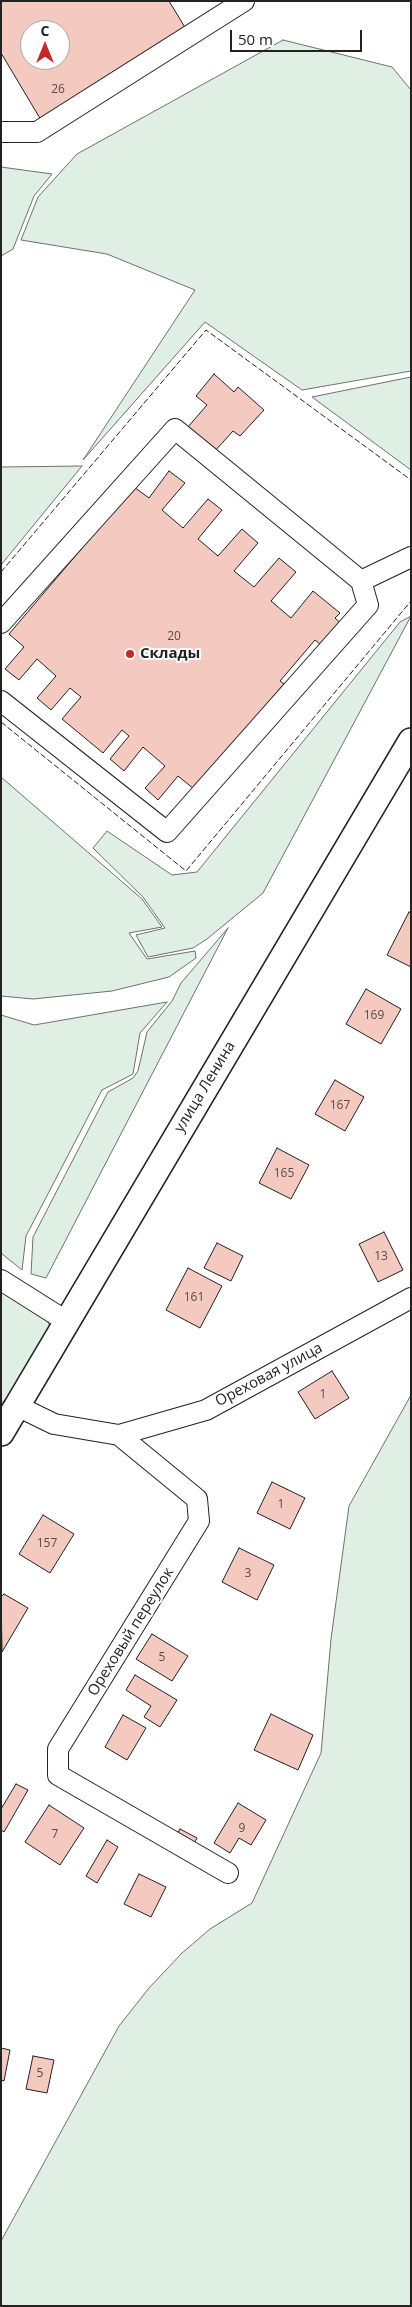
<!DOCTYPE html>
<meta charset="utf-8">
<style>
body{margin:0}
#map{position:relative;width:412px;height:2307px;overflow:hidden;background:#fff;font-family:"Open Sans",sans-serif}
canvas{display:block}
.frame{position:absolute;inset:0;border:2px solid #222;pointer-events:none}
.north{position:absolute;left:20px;top:20px;width:50px;height:50px;box-sizing:border-box;background:#fff;border:1px solid #a7a7a7;border-radius:50%;rotate:0deg;font-size:14px;font-weight:700;line-height:20px;text-align:center;color:#222}
.north::after{content:'';display:block;margin:auto;width:18px;height:22px;background:#c62828;clip-path:polygon(50% 0,100% 100%,50% 72%,0 100%)}
.scale{position:absolute;left:230px;top:30px;width:132px;height:22px;box-sizing:border-box;border:2px solid #222;border-top:0;padding-left:6px;font-size:15px;line-height:18px;white-space:nowrap;color:#222;-webkit-text-stroke:4px #fff;paint-order:stroke}
</style>
<div id="map">
<canvas width="412" height="2307"></canvas>
<div class="frame"></div>
<div class="north">С</div>
<div class="scale">50 m</div>
</div>
<script>
const context = document.querySelector('canvas').getContext('2d');
context.lineJoin = 'round';
function paint(path, color) {
  context.fillStyle = color;
  context.fill(path, 'evenodd');
}
function poly(rows) {
  const path = new Path2D();
  for (const r of rows) {
    path.moveTo(r[0], r[1]);
    for (let i = 2; i < r.length; i += 2) path.lineTo(r[i], r[i + 1]);
  }
  return path;
}
function stroke(path, color, width, dash) {
  context.strokeStyle = color;
  context.lineWidth = width;
  context.lineCap = dash ? 'butt' : 'round';
  context.setLineDash(dash || []);
  context.stroke(path);
}
function label(font, color, halo, rows, align = 'center') {
  context.font = font + ' "Open Sans",sans-serif';
  context.lineWidth = 4;
  context.setLineDash([]);
  context.textBaseline = 'middle';
  context.strokeStyle = halo;
  context.fillStyle = color;
  for (const [text, x, y, turn = 0] of rows) {
    context.save();
    context.translate(x, y);
    context.rotate((+turn || 0) * Math.PI / 180);
    context.textAlign = isNaN(turn) ? turn : align;
    if (halo) context.strokeText(text, 0, 0);
    context.fillText(text, 0, 0);
    context.restore();
  }
}
const green = poly([
 [283,40,392,67,411,90,411,371,302,390,205,322,83,460,195,290,107,254,21,240,38,197,77,154,283,40],
 [1,167,52,174,34,196,13,249,1,256,1,167],
 [411,377,411,470,312,397,411,377],
 [82,466,1,565,1,467,82,466],
 [411,616,263,893,207,939,193,948,148,957,136,935,165,928,143,897,93,848,107,831,172,875,197,872,400,622,411,616],
 [1,777,142,899,162,927,129,933,147,959,195,951,196,958,169,977,112,991,33,999,1,996,1,777],
 [228,928,46,1278,31,1274,33,1237,108,1092,133,1078,138,1071,147,1032,172,1001,181,983,228,928],
 [167,1002,140,1033,133,1074,102,1090,26,1236,22,1270,1,1253,1,1015,34,1025,167,1002],
 [1,1288,44,1315,51,1328,13,1395,1,1403,1,1288],
 [411,1395,411,2306,1,2306,1,2241,119,2026,149,1988,182,1953,210,1929,252,1903,321,1753,331,1639,349,1506,411,1395]
]);
const building = poly([
 [1,1,169,1,189,34,41,120,1,53,1,1],
 [30,30,60,30,60,60,30,60,30,30],
 [214,374,234,392,238,387,264,410,240,436,233,431,214,452,187,428,207,405,196,396,214,374],
 [169,471,185,483,162,510,183,528,208,499,222,510,198,539,218,556,242,529,258,543,234,571,254,587,279,558,296,572,271,601,291,618,313,591,340,613,335,618,344,626,325,648,315,640,280,681,284,684,194,789,178,776,158,800,145,788,165,766,143,747,124,771,110,759,129,736,122,730,103,753,62,719,81,697,70,688,51,710,37,698,56,676,37,659,19,680,5,669,24,647,9,634,134,487,149,498,169,471],
 [409,912,411,913,411,967,387,955,409,912],
 [366,989,401,1009,381,1044,346,1024,366,989],
 [335,1080,364,1097,345,1131,315,1114,335,1080],
 [277,1148,309,1165,291,1199,259,1183,277,1148],
 [384,1232,403,1270,378,1282,359,1244,384,1232],
 [217,1243,243,1256,231,1281,204,1268,217,1243],
 [188,1268,222,1286,200,1328,166,1310,188,1268],
 [332,1371,349,1398,315,1419,298,1392,332,1371],
 [272,1482,305,1498,290,1529,257,1513,272,1482],
 [43,1515,74,1534,50,1573,19,1554,43,1515],
 [239,1548,274,1565,257,1600,222,1582,239,1548],
 [4,1594,28,1608,2,1652,1,1597,4,1594],
 [152,1634,188,1656,172,1681,136,1659,152,1634],
 [135,1675,177,1700,160,1727,144,1717,151,1706,126,1690,135,1675],
 [271,1714,313,1735,298,1770,254,1750,271,1714],
 [123,1715,146,1728,127,1760,105,1747,123,1715],
 [16,1784,28,1790,4,1832,1,1830,1,1809,16,1784],
 [238,1803,266,1820,251,1845,239,1838,230,1853,214,1843,238,1803],
 [49,1805,84,1828,60,1865,25,1842,49,1805],
 [180,1829,197,1838,192,1847,175,1838,180,1829],
 [107,1840,118,1847,97,1883,86,1876,107,1840],
 [139,1874,166,1887,151,1917,124,1904,139,1874],
 [1,2048,10,2050,4,2081,1,2080,1,2048],
 [33,2056,54,2060,47,2093,26,2089,33,2056]
]);
const minor = poly([
 [1,132,37,132,244,1],
 [1,623,175,429,361,581,411,557],
 [1,701,167,832,368,605,361,581],
 [1,1280,66,1321],
 [17,1406,54,1424,119,1435,197,1499,199,1521,58,1749,58,1775,228,1873],
 [119,1435,206,1410,411,1298]
]);
const major = poly([
 [1,1433,411,741]
]);
const fence = poly([
 [1,572,206,330,411,480],
 [1,722,186,871,411,601],
 [1,2149,1,2214]
]);
const markers = [
 [130,654,5,"#c62828"]
];
const numberNames = [
 ["26",58,90],
 ["20",174,637],
 ["169",374,1016],
 ["167",340,1106],
 ["165",284,1174],
 ["13",381,1257],
 ["161",194,1298],
 ["1",323,1395],
 ["1",281,1505],
 ["157",47,1544],
 ["3",248,1574],
 ["5",162,1658],
 ["9",242,1829],
 ["7",55,1835],
 ["5",40,2074]
];
const poiNames = [
 ["Склады",140,654]
];
const streetNames = [
 ["улица Ленина",205,1087,-59],
 ["Ореховая улица",269,1375,-28],
 ["Ореховый переулок",131,1632,-58]
];
paint(green, '#e0efe3');
stroke(green, '#6f6f6f', 1);
paint(building, '#f3c9c0');
stroke(building, '#222', 1);
stroke(minor, '#222', 22);
stroke(major, '#222', 28);
stroke(minor, '#fff', 20);
stroke(major, '#fff', 25);
stroke(fence, '#222', 1, [6, 2.5]);
for (const [x, y, r, color] of markers) {
  const dot = new Path2D();
  dot.arc(x, y, r, 0, 2 * Math.PI);
  context.fillStyle = color;
  context.fill(dot);
  stroke(dot, '#fff', 2);
}
label('12px', '#564c4a', null, numberNames);
label('bold 15px', '#222', '#fff', poiNames, 'left');
label('15px', '#222', '#fff', streetNames);
</script>
